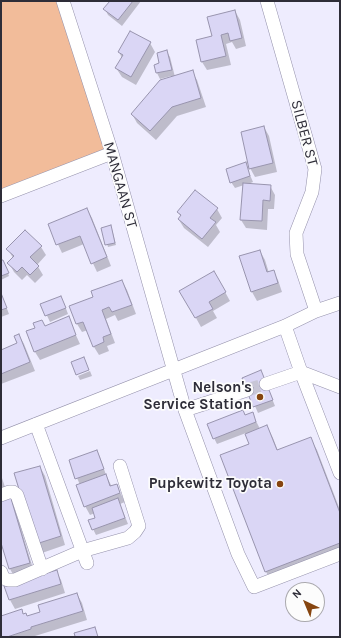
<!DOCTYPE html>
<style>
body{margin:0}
#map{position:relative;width:341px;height:638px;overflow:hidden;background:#eeecfe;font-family:Karla,sans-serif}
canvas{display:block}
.frame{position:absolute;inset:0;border:2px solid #2e2d38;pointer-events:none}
.north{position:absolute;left:285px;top:582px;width:40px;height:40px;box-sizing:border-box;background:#fcfcfc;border:1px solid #aaa9ae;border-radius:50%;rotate:316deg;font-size:11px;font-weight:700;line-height:16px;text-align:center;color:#2e2d38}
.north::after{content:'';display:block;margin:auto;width:14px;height:18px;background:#864510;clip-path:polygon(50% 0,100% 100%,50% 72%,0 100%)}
</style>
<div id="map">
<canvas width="341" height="638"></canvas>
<div class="frame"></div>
<div class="north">N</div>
</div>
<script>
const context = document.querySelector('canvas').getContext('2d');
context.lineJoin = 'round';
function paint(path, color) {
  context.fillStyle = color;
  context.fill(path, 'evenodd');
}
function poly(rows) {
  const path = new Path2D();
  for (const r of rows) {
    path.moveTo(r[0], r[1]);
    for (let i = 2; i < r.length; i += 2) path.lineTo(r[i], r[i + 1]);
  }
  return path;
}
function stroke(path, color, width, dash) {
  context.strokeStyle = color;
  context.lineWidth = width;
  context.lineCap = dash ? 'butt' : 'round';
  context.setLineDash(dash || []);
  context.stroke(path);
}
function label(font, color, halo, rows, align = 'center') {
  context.font = font + ' Karla,sans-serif';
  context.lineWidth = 3.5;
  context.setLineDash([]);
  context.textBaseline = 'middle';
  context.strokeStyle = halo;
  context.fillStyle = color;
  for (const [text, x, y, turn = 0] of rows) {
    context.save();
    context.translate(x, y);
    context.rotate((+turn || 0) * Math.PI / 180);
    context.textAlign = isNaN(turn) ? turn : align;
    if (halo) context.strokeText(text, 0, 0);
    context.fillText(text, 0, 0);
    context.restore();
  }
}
const green = poly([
 [1,1,63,1,112,153,1,196]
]);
const shadow = poly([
 [111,1,141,1,122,26,108,15,105,9],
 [235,11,240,20,246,46,236,49,232,42,226,44,231,65,207,70,202,62,213,36],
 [150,43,155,52,136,85,122,77,116,68,122,58,119,52],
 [167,52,170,57,175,77,192,72,197,80,206,107,177,116,156,140,137,123,132,114,172,78,171,76,160,79,157,73,155,65,160,64],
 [264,127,269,136,277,172,255,177,250,168],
 [245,163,253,182,246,185,270,186,275,195,274,209,268,209,267,230,246,228,241,220,244,185,235,188,231,182],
 [87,209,92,218,111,266,97,272,84,244,62,253,49,225],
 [217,209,222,218,216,225,220,232,208,247,184,228,179,220,181,217,178,212],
 [102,228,112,229,116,245,108,247],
 [41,247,46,255,37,265,43,275,35,283,27,275,22,280,14,272,9,263,13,258,8,249],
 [260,251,265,260,269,273,273,271,278,280,282,292,257,301,252,292,241,257],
 [1,262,4,263,9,276,1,280],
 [214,272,230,301,213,311,217,318,201,327,181,291],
 [122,281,127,290,136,314,118,321,115,315,106,319,115,343,107,346,109,351,99,355,94,347,88,330,82,332,77,324,95,297],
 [1,293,9,314,1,317],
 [64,303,68,314,50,322,42,305],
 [68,318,80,344,40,360,35,352,45,327],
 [19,335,24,344,35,371,1,384,1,351,19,344],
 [90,371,92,376,80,380,78,376],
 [261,371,275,406,258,413,243,378],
 [252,413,260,429,267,426,273,438,278,451,310,438,317,450,340,510,340,556,273,583,266,572,221,456,250,445,246,433,217,444,214,438,245,416],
 [97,451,100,457,106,475,112,487,116,485,121,494,125,502,120,504,128,524,96,535,93,529,97,518,95,513,90,515,85,506,80,485,70,461],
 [40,467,45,476,65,545,42,553,37,544],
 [1,475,7,493,1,495],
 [9,497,14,505,34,572,15,578,10,569,1,539],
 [56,571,61,580,65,593,15,609,10,600,6,586],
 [77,594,82,603,87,620,35,636,35,637,1,637,1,617,21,610,24,615,28,617,42,613]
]);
const building = poly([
 [110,1,133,1,118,20,103,9,110,1],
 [235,10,242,38,230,41,228,33,221,35,226,56,201,62,196,40,212,36,207,17,235,10],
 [130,31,151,42,131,77,115,68,123,55,118,52,130,31],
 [167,50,172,70,156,73,154,65,159,63,157,53,167,50],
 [193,70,201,98,172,107,150,131,131,114,160,80,193,70],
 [264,126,273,163,249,169,241,132,264,126],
 [246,162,250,176,230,183,226,169,246,162],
 [243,183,271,185,270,201,263,200,262,221,240,220,243,183],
 [195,190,218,208,210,218,216,222,202,239,178,219,181,215,177,212,195,190],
 [87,208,107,257,91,264,80,236,56,245,48,224,87,208],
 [111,225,115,243,105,245,101,228,111,225],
 [25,230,42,246,30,257,39,266,30,275,22,267,17,272,7,263,14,256,6,249,25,230],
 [260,250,267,272,274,270,278,283,251,292,239,256,260,250],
 [1,260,3,260,9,273,1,276,1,260],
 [214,271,226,292,209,302,213,309,195,318,179,291,214,271],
 [122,280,132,305,112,312,109,307,102,310,111,334,103,337,104,342,93,347,83,322,76,324,69,306,93,297,91,291,122,280],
 [1,293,7,308,1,310,1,293],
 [61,296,66,308,45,316,40,304,61,296],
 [69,316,76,335,34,352,26,331,35,328,33,323,42,320,45,326,69,316],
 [19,334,30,362,1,374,1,350,17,343,14,336,19,334],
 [84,357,89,370,76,375,71,362,84,357],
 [261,370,273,400,253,407,242,378,261,370],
 [243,410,245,415,253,412,256,422,213,439,207,424,243,410],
 [267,425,277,450,311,437,340,513,340,543,265,572,220,455,249,444,245,434,267,425],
 [97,450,104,469,75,479,69,460,97,450],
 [40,466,61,536,36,544,14,473,40,466],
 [106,474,110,486,117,484,120,493,84,507,76,485,106,474],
 [10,495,30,563,9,569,1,543,1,498,10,495],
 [118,498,125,518,92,530,88,520,95,518,92,508,118,498],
 [57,570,61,584,9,600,4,586,57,570],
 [77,593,83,611,31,627,31,629,7,637,1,637,1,616,22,609,23,614,26,613,27,616,40,612,38,605,77,593],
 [95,627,98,637,73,637,75,636,74,633,95,627]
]);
const minorTunnel = poly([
 [247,390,266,384]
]);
const minor = poly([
 [63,1,112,153,185,410,247,390],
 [267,1,315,169,312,192,296,233,297,254,316,311],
 [1,196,112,153],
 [301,372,340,473],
 [301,372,340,387],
 [266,384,301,372,285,326],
 [185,410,238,554,254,587,340,554],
 [36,424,87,563],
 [1,438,285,326,316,311,340,303],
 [1,495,9,492,13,492,17,495,42,569],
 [1,572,3,578,8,580,15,580,82,551,128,538,135,532,139,526,120,466]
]);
const markers = [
 [260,397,4,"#864510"],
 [280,484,4,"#864510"]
];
const streetNames = [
 ["SILBER ST",304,133,75],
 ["MANGAAN ST",120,185,74]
];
const poiNames = [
 ["Nelson's",252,388],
 ["Service Station",252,405],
 ["Pupkewitz Toyota",272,484]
];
paint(green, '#f2bc9a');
paint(shadow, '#0003');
paint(building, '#dad6f5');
stroke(building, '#9894ae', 1);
stroke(minorTunnel, '#c8c6d6', 13, [13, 6]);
stroke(minor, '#9592ac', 14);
stroke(minor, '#fff', 13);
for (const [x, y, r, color] of markers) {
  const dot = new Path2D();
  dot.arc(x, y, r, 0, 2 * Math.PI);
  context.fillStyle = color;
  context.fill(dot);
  stroke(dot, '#fcfcfc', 1.5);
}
label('15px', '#2e2d38', '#fcfcfc', streetNames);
label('bold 15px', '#2e2d38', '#fcfcfc', poiNames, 'right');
</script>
